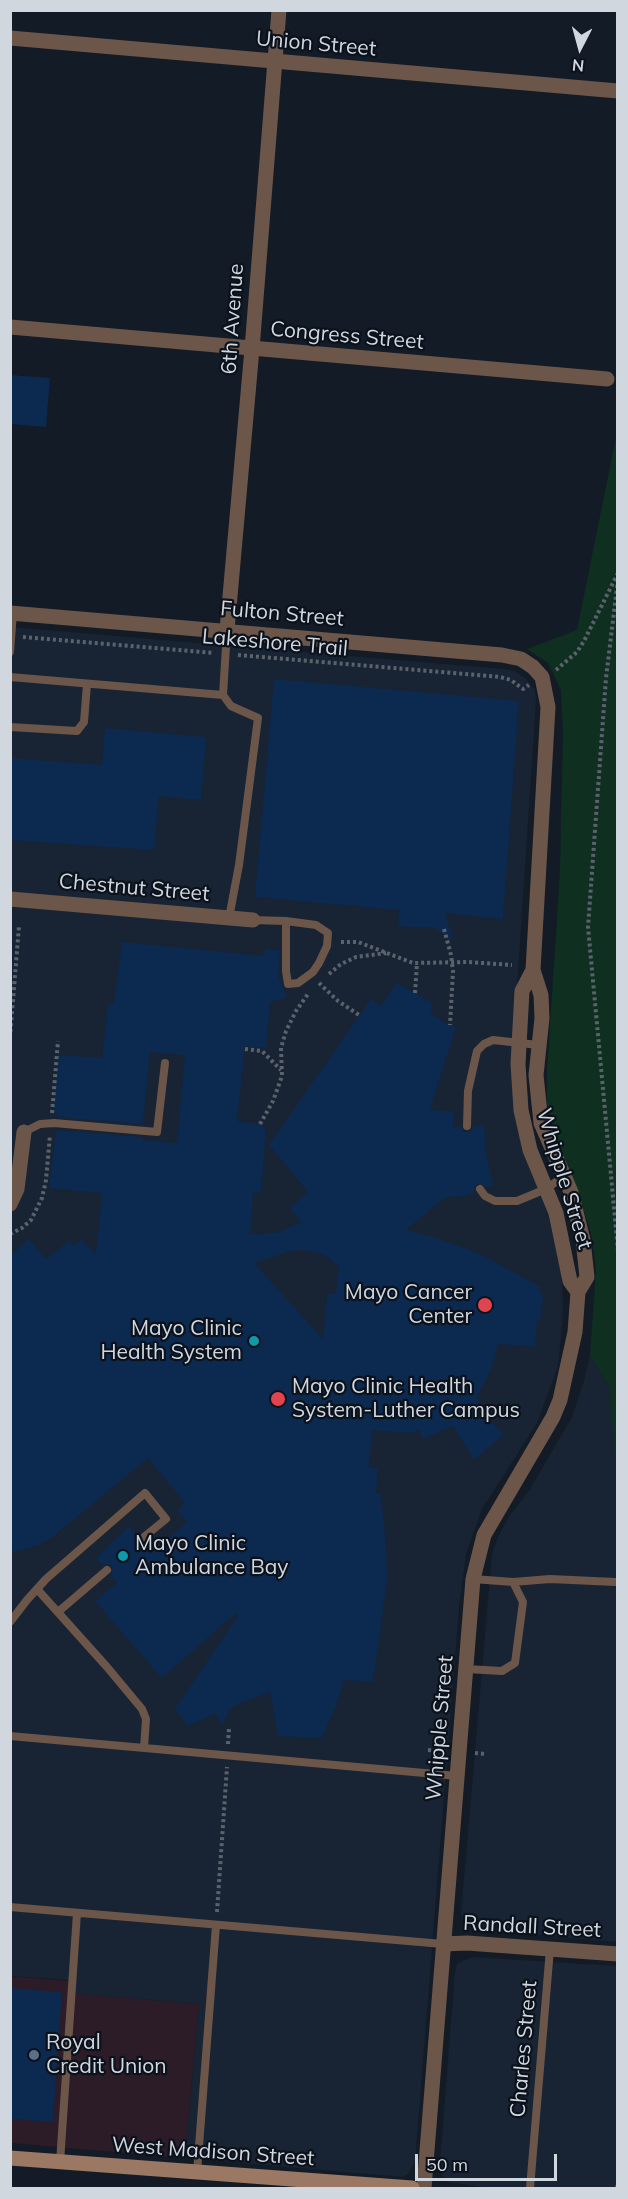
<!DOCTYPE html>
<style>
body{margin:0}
#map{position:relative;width:628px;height:2199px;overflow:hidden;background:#131b26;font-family:Mulish,sans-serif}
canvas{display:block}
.frame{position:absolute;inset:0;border:12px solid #d1d7de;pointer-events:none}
.north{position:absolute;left:550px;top:18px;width:60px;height:60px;-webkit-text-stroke:4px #0b121c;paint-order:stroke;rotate:186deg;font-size:16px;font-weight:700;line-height:24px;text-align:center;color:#d1d7de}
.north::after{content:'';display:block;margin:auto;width:21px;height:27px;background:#d1d7de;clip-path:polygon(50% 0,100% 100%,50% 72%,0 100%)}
.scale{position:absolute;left:415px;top:2154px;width:142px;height:27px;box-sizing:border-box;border:3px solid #d1d7de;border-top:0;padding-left:8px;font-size:18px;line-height:21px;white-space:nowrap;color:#d1d7de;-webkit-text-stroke:4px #0b121c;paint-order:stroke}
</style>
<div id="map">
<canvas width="628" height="2199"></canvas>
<div class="frame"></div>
<div class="north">N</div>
<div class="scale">50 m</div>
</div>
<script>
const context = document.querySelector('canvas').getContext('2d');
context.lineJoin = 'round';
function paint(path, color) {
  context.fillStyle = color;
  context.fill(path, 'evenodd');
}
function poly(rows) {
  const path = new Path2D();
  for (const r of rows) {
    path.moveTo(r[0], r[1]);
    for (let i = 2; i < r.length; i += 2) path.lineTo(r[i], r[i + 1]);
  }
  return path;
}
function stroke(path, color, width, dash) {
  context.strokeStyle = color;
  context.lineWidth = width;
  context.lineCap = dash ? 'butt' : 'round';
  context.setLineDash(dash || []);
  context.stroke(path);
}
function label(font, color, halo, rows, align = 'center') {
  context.font = font + ' Mulish,sans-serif';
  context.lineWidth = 4.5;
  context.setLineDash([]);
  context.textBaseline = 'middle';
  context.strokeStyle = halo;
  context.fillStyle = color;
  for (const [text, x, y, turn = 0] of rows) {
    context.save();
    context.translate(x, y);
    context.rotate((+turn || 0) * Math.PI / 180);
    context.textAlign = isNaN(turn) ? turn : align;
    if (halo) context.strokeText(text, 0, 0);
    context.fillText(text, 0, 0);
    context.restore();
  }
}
const commercial = poly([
 [10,1976,69,1981,69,1993,199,2004,185,2158,11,2143]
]);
const built = poly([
 [10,627,503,669,514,671,525,678,535,690,536,701,512,1062,554,1225,561,1263,563,1308,561,1337,558,1366,537,1423,482,1509,466,1554,459,1606,415,2162,409,2173,403,2177,185,2158,199,2004,68,1993,69,1980,11,1976],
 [590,1356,609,1387,618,1474,617,1942,476,1929,465,1924,461,1914,492,1554,498,1537,510,1515,529,1491,572,1417,584,1381],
 [472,1957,617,1966,617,2188,489,2188,448,2182,442,2175,440,2162,455,1972,457,1964]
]);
const green = poly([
 [617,432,617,1474,609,1387,590,1356,596,1269,591,1233,578,1193,557,1140,547,1107,547,1072,560,871,563,733,561,690,548,663,527,649,577,630]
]);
const building = poly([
 [10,375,50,378,46,427,10,424],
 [274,679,519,701,503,919,445,913,453,942,436,928,398,926,399,910,255,897],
 [105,728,206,737,201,800,159,796,154,850,10,840,10,758,102,765],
 [122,942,264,956,265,948,280,951,278,976,287,997,270,1003,266,1048,245,1046,237,1121,260,1124,266,1129,261,1193,253,1192,250,1234,258,1234,257,1237,260,1234,279,1232,301,1222,290,1208,308,1192,269,1145,371,999,381,1006,397,983,431,1002,431,1013,445,1023,456,1027,430,1109,453,1112,453,1127,461,1127,464,1132,471,1131,473,1126,484,1125,487,1160,493,1185,487,1187,479,1183,475,1186,474,1192,460,1197,458,1195,443,1199,406,1230,437,1238,480,1254,541,1287,539,1292,543,1295,541,1321,537,1320,535,1347,498,1344,491,1370,476,1398,480,1403,475,1408,504,1434,474,1460,453,1426,422,1439,420,1430,408,1433,372,1430,369,1467,378,1468,376,1494,381,1494,386,1546,387,1580,373,1682,344,1680,336,1705,322,1738,278,1736,270,1692,238,1704,229,1710,222,1725,216,1713,187,1726,183,1718,174,1710,238,1616,236,1613,162,1678,95,1601,117,1583,111,1575,113,1569,111,1565,106,1564,103,1565,96,1558,129,1526,136,1536,133,1539,134,1545,137,1547,143,1546,150,1554,187,1522,177,1510,185,1503,148,1458,51,1538,39,1545,10,1553,10,1256,29,1239,46,1259,69,1241,74,1246,81,1239,96,1254,102,1193,49,1188,56,1130,142,1137,142,1140,177,1143,185,1055,150,1052,143,1124,57,1117,58,1113,53,1113,59,1055,102,1058,108,1004,114,1004],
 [300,1250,318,1253,329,1258,339,1267,336,1294,327,1294,323,1339,254,1263,287,1252],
 [10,1988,62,1992,53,2122,10,2119]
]);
const path = poly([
 [618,579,606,678,588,927,618,1251],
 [23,637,213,653],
 [238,655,500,677,511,680,523,689,529,685],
 [556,670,577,652,584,641,618,573],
 [341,942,358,942,413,963,468,962,512,965],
 [329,974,341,964,356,957,386,953],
 [319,983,338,1001,359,1015],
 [415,993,417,963],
 [10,1038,19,926],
 [245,1049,262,1051,281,1070],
 [52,1113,58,1041],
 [260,1124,273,1101,282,1076,281,1048,286,1031,296,1011,308,994],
 [10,1234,22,1228,31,1220,42,1198,46,1180,50,1135],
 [228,1744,229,1728],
 [428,1750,445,1751],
 [475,1753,485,1754],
 [217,1912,227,1767],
 [617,2188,618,2181]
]);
const lane = poly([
 [227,630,223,695,231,706,258,718,239,865,229,918],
 [10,652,13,613],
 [10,677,223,695],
 [10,727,77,731,84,722,87,684],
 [253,920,286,921,316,925,328,933,327,946,319,963,313,972,298,983,288,984,286,971,286,921],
 [467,1126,468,1091,477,1051,484,1044,493,1040,538,1045],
 [24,1132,40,1124,54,1123,157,1132,165,1063],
 [480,1189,485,1196,495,1201,517,1201,546,1189,564,1176],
 [513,1582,550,1579,615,1582],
 [37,1589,107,1667,142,1709,146,1719,144,1748],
 [58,1612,107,1570],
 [10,1622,27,1600,46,1579,145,1493,166,1519,139,1541],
 [466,1669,502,1671,515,1663,523,1602,513,1582,473,1579],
 [10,1736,458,1776],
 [10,1907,443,1944],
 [60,2162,77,1913],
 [197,2172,216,1925],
 [530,2188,550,1949]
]);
const street = poly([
 [10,38,618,91],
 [10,327,607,379],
 [10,613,502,655,521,659,533,667,542,677,548,707,533,970,541,995,542,1018,536,1075,541,1123,571,1192,583,1240,587,1277,578,1292,575,1332,560,1400,553,1417,484,1535,473,1579,424,2188],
 [227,630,252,349,279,10],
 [10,899,253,920],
 [533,970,522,991,518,1064,521,1110,530,1150,556,1213,570,1281,578,1292],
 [10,1204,17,1189,24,1132],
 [443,1944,467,1943,618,1954]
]);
const secondary = poly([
 [10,2158,412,2188]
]);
const pathBridge = poly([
 [444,929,451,955,453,971,450,1025]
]);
const markers = [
 [485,1305,8,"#e0444e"],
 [254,1341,6,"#0f9aa8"],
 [278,1399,8,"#e0444e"],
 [123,1556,6,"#0f9aa8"],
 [34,2055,6,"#5c6f8a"]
];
const streetNames = [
 ["Union Street",316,44,5],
 ["6th Avenue",233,319,-86],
 ["Congress Street",347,336,5],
 ["Fulton Street",282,614,5],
 ["Lakeshore Trail",275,643,5],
 ["Chestnut Street",134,888,5],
 ["Whipple Street",564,1179,73],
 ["Whipple Street",440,1728,-85],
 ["Randall Street",532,1927,3],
 ["Charles Street",524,2049,-85],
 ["West Madison Street",213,2152,4]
];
const poiNames = [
 ["Mayo Cancer",472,1293,"right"],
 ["Center",472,1317,"right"],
 ["Mayo Clinic",242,1329,"right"],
 ["Health System",242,1353,"right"],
 ["Mayo Clinic Health",292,1387],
 ["System-Luther Campus",292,1411],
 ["Mayo Clinic",135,1544],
 ["Ambulance Bay",135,1568],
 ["Royal",46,2043],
 ["Credit Union",46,2067]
];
paint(commercial, '#2b1c28');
paint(built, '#182433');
paint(green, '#0f3021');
paint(building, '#0c294f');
stroke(path, '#5b626b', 4, [3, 3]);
stroke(lane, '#6b5649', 8);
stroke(street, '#6b5649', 15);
stroke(secondary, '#9a7863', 15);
stroke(pathBridge, '#5b626b', 4, [3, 3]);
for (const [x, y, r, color] of markers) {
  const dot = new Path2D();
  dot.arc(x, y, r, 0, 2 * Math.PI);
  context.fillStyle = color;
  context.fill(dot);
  stroke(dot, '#0b121c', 2);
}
label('21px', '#d1d7de', '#0b121c', streetNames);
label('21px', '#d1d7de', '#0b121c', poiNames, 'left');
</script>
